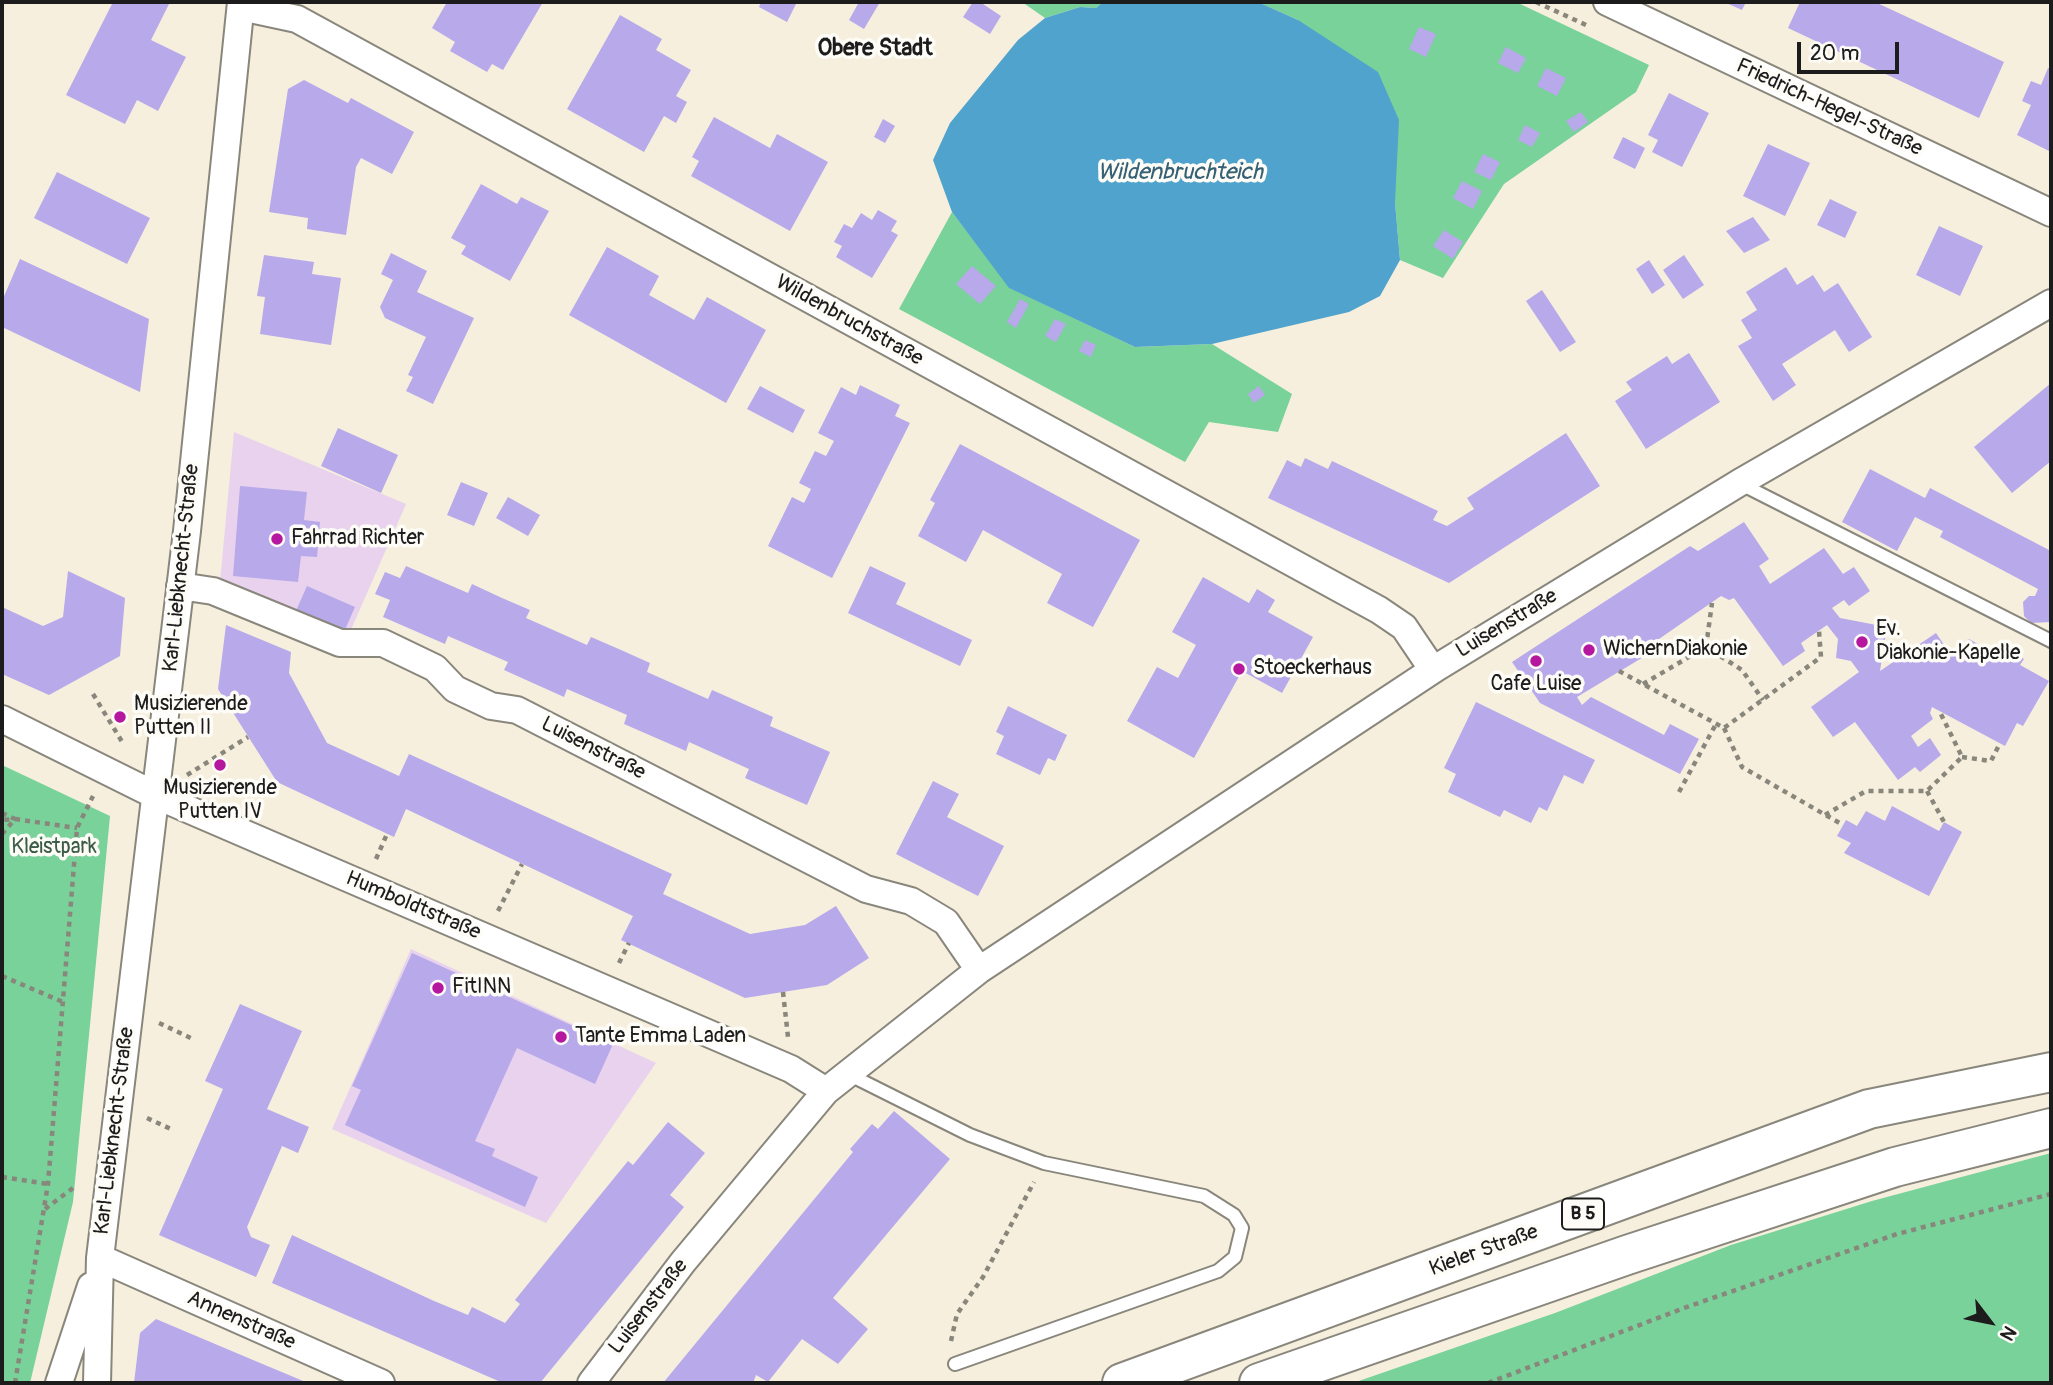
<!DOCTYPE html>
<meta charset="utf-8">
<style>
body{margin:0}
#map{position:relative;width:2053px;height:1385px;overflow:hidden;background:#f6efdd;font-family:Pangolin,sans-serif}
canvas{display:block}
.frame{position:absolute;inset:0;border:4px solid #1c1c1c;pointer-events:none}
.north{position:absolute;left:1955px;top:1287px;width:70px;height:70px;-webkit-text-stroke:5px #fdfcf7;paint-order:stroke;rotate:122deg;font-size:19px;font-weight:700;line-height:28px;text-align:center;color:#1c1c1c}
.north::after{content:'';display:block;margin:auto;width:24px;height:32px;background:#1c1c1c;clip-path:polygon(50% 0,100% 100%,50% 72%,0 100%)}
.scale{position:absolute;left:1797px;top:42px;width:102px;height:32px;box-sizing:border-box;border:4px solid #1c1c1c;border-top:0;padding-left:9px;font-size:21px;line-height:24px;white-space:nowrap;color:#1c1c1c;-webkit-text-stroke:5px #fdfcf7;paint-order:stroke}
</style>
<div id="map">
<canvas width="2053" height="1385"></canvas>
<div class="frame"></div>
<div class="north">N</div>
<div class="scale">20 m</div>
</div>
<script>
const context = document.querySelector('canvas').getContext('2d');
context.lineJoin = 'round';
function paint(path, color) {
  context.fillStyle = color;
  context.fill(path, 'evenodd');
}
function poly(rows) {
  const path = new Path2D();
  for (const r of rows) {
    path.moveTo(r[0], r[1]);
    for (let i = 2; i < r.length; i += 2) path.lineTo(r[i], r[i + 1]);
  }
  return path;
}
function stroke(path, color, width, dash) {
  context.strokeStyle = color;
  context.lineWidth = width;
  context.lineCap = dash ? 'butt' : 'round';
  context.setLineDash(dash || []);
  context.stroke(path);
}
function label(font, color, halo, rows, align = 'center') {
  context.font = font + ' Pangolin,sans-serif';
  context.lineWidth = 7;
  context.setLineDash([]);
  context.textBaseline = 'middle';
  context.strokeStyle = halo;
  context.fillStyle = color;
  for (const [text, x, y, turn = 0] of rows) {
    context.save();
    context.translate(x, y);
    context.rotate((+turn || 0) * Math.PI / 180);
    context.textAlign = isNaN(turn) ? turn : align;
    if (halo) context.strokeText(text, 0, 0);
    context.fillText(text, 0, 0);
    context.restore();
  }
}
const built = poly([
 [234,432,406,504,350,632,220,582],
 [411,949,656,1063,546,1223,332,1129]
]);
const green = poly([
 [1022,2,1103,2,1096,8,1080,7,1045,18],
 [1258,2,1516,2,1649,65,1636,92,1504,184,1443,278,1400,260,1395,202,1298,20],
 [952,212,1010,288,1135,347,1212,344,1292,394,1278,432,1209,422,1185,462,899,309],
 [2,765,110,816,73,1202,30,1383,2,1383],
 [2051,1153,2051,1383,1353,1383,1555,1313,1731,1245,1872,1201]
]);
const water = poly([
 [1103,2,1258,2,1298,20,1378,72,1399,120,1395,202,1400,260,1380,296,1349,312,1212,344,1135,347,1009,288,952,212,933,160,950,123,1018,40,1045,18,1080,7,1096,8]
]);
const building = poly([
 [113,2,170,2,151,40,186,57,158,111,137,100,125,124,66,95],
 [447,2,543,2,503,70,492,64,487,72,450,51,455,42,432,28],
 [761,2,797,2,787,22,759,7],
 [859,2,880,2,864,29,849,20],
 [973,2,980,2,1001,16,990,34,963,17],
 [1724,2,1746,2,1742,10],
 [1800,2,1875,2,2004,62,1979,118,1788,28],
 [620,15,662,39,656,50,691,70,676,96,687,102,676,123,664,116,644,152,567,109],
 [1419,27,1436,34,1426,57,1409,49],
 [1506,47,1526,58,1518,73,1498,63],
 [1546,68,1566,78,1557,96,1537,86],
 [2048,68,2051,69,2051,152,2017,135,2031,105,2022,101,2031,81,2041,85],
 [304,80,348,103,351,98,414,132,392,174,361,158,356,167,346,235,307,229,308,218,269,212,288,89],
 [1669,93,1709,113,1682,167,1652,152,1658,140,1648,135],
 [1581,112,1588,122,1574,132,1566,121],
 [714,117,770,148,777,134,828,162,790,231,691,176,699,161,692,157],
 [883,119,895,126,885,143,874,137],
 [1525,125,1540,133,1532,147,1518,140],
 [1623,137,1645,148,1635,169,1613,158],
 [1768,144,1810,163,1785,216,1743,196],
 [1483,154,1500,162,1491,180,1474,172],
 [57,172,150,218,127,264,34,218],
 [1462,181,1482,191,1473,209,1453,198],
 [481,184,517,204,521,197,549,211,510,281,461,254,466,246,451,238],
 [1830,199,1857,212,1845,238,1817,225],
 [878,210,897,221,891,231,898,235,872,278,836,257,842,246,834,242,844,224,852,228,861,213,872,220],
 [1753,217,1770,240,1744,253,1726,231],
 [1939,226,1983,246,1960,296,1916,275],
 [1444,230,1463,242,1453,259,1433,246],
 [607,247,659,276,649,295,694,320,707,297,766,330,726,403,569,315],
 [391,253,427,271,417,292,474,318,433,404,406,391,413,377,408,375,426,337,385,318,380,307,393,280,381,274],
 [264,255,314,262,312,274,341,278,331,345,260,334,265,297,257,296],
 [1684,255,1704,285,1683,299,1663,270],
 [20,259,149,319,140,392,2,327,2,301],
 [1649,260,1665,285,1652,294,1636,269],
 [972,266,996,286,980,304,956,284],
 [1786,267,1797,285,1813,275,1824,292,1838,283,1872,337,1849,352,1835,330,1782,364,1796,385,1773,401,1738,346,1752,338,1741,320,1757,310,1746,292],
 [1542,290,1576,342,1560,352,1526,301],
 [1020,299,1029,304,1016,328,1007,322],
 [1055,319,1066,324,1056,342,1045,336],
 [1085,340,1096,345,1091,357,1079,351],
 [1689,353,1720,402,1646,449,1615,401,1632,390,1626,382,1667,356,1672,364],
 [2051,383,2051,461,2012,493,1974,447],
 [860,385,900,405,895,416,910,423,832,578,768,546,792,497,804,503,811,489,799,483,815,451,826,456,834,441,818,433,841,387,856,395],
 [760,386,805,410,793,433,747,409],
 [1259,386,1265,395,1254,403,1248,394],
 [338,428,398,455,381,493,321,466],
 [1566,433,1600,486,1449,583,1268,498,1287,460,1301,467,1305,458,1328,469,1332,461,1438,511,1433,520,1447,526,1474,509,1467,498],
 [960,444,1140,540,1093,627,1047,603,1062,574,983,530,966,562,918,536,935,503,930,500],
 [1870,469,1925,498,1930,488,2051,551,2051,622,2031,623,2024,616,2023,602,2029,596,2035,596,2038,589,1940,537,1943,531,1915,517,1897,551,1842,522],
 [461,482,488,493,474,526,447,515],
 [240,486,307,492,304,520,320,522,317,557,301,556,298,582,233,576],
 [508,497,540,515,528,536,496,518],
 [1744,522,1769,559,1759,566,1770,584,1824,548,1843,574,1854,567,1870,591,1849,606,1844,600,1832,608,1840,618,1887,627,1880,671,1936,633,1947,649,1960,657,1969,639,1997,655,2000,646,2024,659,2020,665,2049,681,2023,726,2017,723,2005,746,1932,707,1930,713,1933,719,1911,736,1918,747,1930,738,1941,755,1920,772,1915,767,1898,780,1855,722,1833,737,1811,707,1859,672,1851,661,1836,658,1838,639,1827,625,1801,643,1805,651,1783,666,1734,598,1729,600,1721,596,1646,648,1650,653,1577,697,1582,705,1591,697,1664,735,1670,724,1699,739,1680,774,1540,703,1512,662,1690,546,1698,551],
 [406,566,468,593,472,584,502,598,530,610,526,618,587,645,591,637,621,650,650,663,647,672,708,699,712,690,773,717,770,726,830,752,807,805,745,778,749,769,720,756,689,742,686,751,624,724,627,715,567,689,564,697,504,670,508,662,448,636,445,644,383,617,390,600,375,594,385,572,400,578],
 [870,566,906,583,896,604,972,640,960,666,848,613],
 [68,571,125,598,120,656,49,695,2,674,2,607,43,626,63,617],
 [1203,577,1249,603,1257,589,1275,600,1268,612,1313,637,1282,693,1242,671,1194,758,1127,721,1157,667,1178,678,1196,645,1172,632],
 [307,586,355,607,343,634,295,613],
 [226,625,291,652,289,673,327,743,399,776,409,754,672,874,663,894,750,934,805,925,836,906,869,958,827,985,745,998,621,940,633,916,406,809,394,837,277,782,218,689],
 [1476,702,1595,760,1583,784,1564,775,1547,811,1539,807,1531,823,1504,810,1500,817,1448,792,1456,774,1444,768],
 [1008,706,1067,735,1055,761,1048,758,1040,775,996,754,1004,736,996,732],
 [933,781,959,794,947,817,1004,846,978,896,896,854],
 [1892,806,1939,831,1944,822,1962,832,1929,896,1844,853,1851,843,1837,836,1846,820,1857,826,1866,811,1885,821],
 [412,953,613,1044,595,1084,517,1048,475,1141,495,1149,492,1156,538,1177,525,1207,345,1125,361,1090,352,1086],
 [240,1004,302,1031,267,1109,309,1127,298,1153,282,1146,247,1227,251,1237,270,1245,256,1277,159,1235,223,1089,205,1081],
 [894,1111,950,1159,833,1298,868,1329,838,1364,802,1339,768,1382,756,1375,753,1383,663,1383,853,1152,850,1149,872,1124,878,1129],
 [668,1122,705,1153,670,1195,684,1207,540,1383,503,1383,272,1283,292,1235,434,1301,468,1315,472,1307,505,1323,520,1304,515,1300,557,1248,628,1161,633,1165],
 [156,1319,253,1360,308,1383,134,1383,140,1333]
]);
const path = poly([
 [1536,2,1586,25],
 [1706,647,1712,603],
 [1619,671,1724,728,1821,657,1819,631],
 [1643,684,1706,647,1742,670,1763,700],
 [93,694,124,745],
 [1724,728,1742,767,1843,825],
 [1962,757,1991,761,2000,743],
 [187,775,248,737],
 [1927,791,1944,822],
 [1679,792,1716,724],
 [2,813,15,819,2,820],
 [1825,815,1866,791,1927,791,1962,757,1939,710],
 [2,834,15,819,77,828],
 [376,859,387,834],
 [498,911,522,864],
 [619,963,629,943],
 [2,976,63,1002],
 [783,992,788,1037],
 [159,1023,195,1040],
 [147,1118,173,1130],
 [2,1177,48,1184],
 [45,1209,77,1185],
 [951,1341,957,1314,983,1277,1034,1182],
 [15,1383,48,1184,77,828,93,796],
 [1488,1383,1684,1308,1897,1234,2051,1194]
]);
const service = poly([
 [1739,483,2051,641],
 [848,1074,970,1135,1044,1163,1204,1196,1234,1215,1242,1228,1235,1257,1218,1271,955,1364]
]);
const minor = poly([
 [1607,2,2051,213],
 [241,7,297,19,1379,610,1404,627,1433,670],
 [180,586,213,591,340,643,383,643,435,668,455,689,491,706,517,710,866,889,911,901,946,922,979,970],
 [2,719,155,795,791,1069,826,1091],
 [100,1258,381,1383],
 [59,1383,91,1286],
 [97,1383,100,1258,187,531,241,2],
 [591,1383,683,1262,826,1091,979,970,1436,668,1739,483,2051,303]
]);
const primary = poly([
 [1122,1383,1869,1109,2051,1072],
 [1259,1383,1627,1255,1895,1167,2051,1128]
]);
const markers = [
 [277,539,7,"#b5179e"],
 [1862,642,7,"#b5179e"],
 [1589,650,7,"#b5179e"],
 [1536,661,7,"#b5179e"],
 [1239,669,7,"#b5179e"],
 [120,717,7,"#b5179e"],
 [220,765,7,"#b5179e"],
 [438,988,7,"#b5179e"],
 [561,1037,7,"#b5179e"]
];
const shields = [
 [1583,1214,42]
];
const shieldNames = [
 ["B 5",1583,1214]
];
const streetNames = [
 ["Friedrich-Hegel-Straße",1829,108,25],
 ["Wildenbruchstraße",849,321,29],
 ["Karl-Liebknecht-Straße",182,568,-84],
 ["Luisenstraße",1507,624,-31],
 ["Luisenstraße",593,749,27],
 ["Humboldtstraße",413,906,23],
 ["Karl-Liebknecht-Straße",115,1131,-83],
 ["Kieler Straße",1484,1251,-20],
 ["Luisenstraße",649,1307,-52],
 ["Annenstraße",241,1321,24]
];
const poiNames = [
 ["Fahrrad Richter",291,539],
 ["Ev.",1876,630],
 ["Diakonie-Kapelle",1876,654],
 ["WichernDiakonie",1603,650],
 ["Stoeckerhaus",1253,669],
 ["Cafe Luise",1536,685,"center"],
 ["Musizierende",134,705],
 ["Putten II",134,729],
 ["Musizierende",220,789,"center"],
 ["Putten IV",220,813,"center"],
 ["FitINN",452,988],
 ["Tante Emma Laden",575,1037]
];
const parkNames = [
 ["Kleistpark",54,848]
];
const neighbourhoodNames = [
 ["Obere Stadt",875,49]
];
const waterNames = [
 ["Wildenbruchteich",1180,173]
];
paint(built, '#e9d2ed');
paint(green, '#78d299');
paint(water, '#50a3cc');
paint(building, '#b7a9ea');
stroke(service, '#89867c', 16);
stroke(minor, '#89867c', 30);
stroke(primary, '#89867c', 42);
stroke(path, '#89867c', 4.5, [5, 5]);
stroke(service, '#fff', 12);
stroke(minor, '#fff', 26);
stroke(primary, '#fff', 38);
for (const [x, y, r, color] of markers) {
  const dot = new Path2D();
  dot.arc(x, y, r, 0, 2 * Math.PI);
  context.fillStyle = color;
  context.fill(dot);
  stroke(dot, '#fdfcf7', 2.5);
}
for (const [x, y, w] of shields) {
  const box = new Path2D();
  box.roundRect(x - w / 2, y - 15.5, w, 31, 5);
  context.fillStyle = '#fdfcf7';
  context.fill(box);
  stroke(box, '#1c1c1c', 2);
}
label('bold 19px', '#1c1c1c', null, shieldNames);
label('21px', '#1c1c1c', '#fdfcf7', streetNames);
label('21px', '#1c1c1c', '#fdfcf7', poiNames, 'left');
label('21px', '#3c5c48', '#fdfcf7', parkNames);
label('bold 23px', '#1c1c1c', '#fdfcf7', neighbourhoodNames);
label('italic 23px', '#366074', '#fdfcf7', waterNames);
</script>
